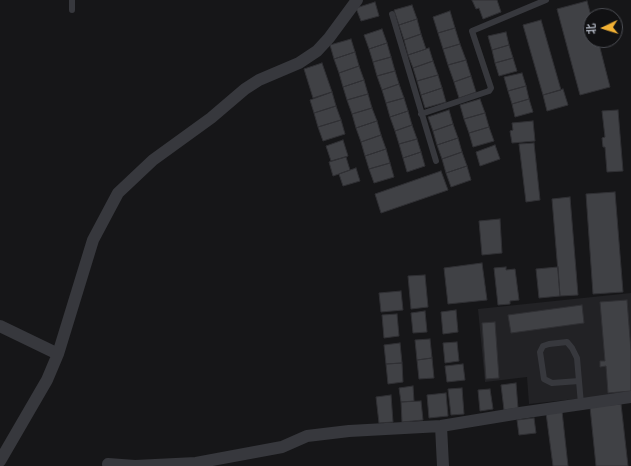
<!DOCTYPE html>
<meta charset="utf-8">
<style>
body{margin:0}
#map{position:relative;width:631px;height:466px;overflow:hidden;background:#161618;font-family:Figtree,"Noto Sans SC",sans-serif}
canvas{display:block}
.north{position:absolute;left:583px;top:8px;width:40px;height:40px;box-sizing:border-box;background:#111113;border:1px solid #4d4f55;border-radius:50%;rotate:266deg;font-size:11px;font-weight:700;line-height:16px;text-align:center;color:#a8adb8}
.north::after{content:'';display:block;margin:auto;width:14px;height:18px;background:#f2b134;clip-path:polygon(50% 0,100% 100%,50% 72%,0 100%)}
</style>
<div id="map">
<canvas width="631" height="466"></canvas>
<div class="north">北</div>
</div>
<script>
const context = document.querySelector('canvas').getContext('2d');
context.lineJoin = 'round';
function paint(path, color) {
  context.fillStyle = color;
  context.fill(path, 'evenodd');
}
function poly(rows) {
  const path = new Path2D();
  for (const r of rows) {
    path.moveTo(r[0], r[1]);
    for (let i = 2; i < r.length; i += 2) path.lineTo(r[i], r[i + 1]);
  }
  return path;
}
function stroke(path, color, width, dash) {
  context.strokeStyle = color;
  context.lineWidth = width;
  context.lineCap = dash ? 'butt' : 'round';
  context.setLineDash(dash || []);
  context.stroke(path);
}
const built = poly([
 [631,293,631,393,529,404,527,377,485,382,478,309]
]);
const building = poly([
 [472,0,497,0,501,12,483,19,479,8,476,9,472,0],
 [587,1,591,16,591,40,598,40,610,87,580,95,557,9,587,1],
 [375,2,379,16,361,21,356,8,375,2],
 [412,5,417,19,399,25,394,10,412,5],
 [450,11,455,28,438,33,433,17,450,11],
 [417,19,421,34,404,40,399,25,417,19],
 [541,20,561,90,543,95,523,25,541,20],
 [455,28,460,44,443,49,438,33,455,28],
 [382,29,387,43,369,49,364,35,382,29],
 [506,32,509,45,492,50,488,36,506,32],
 [421,34,426,49,408,55,404,40,421,34],
 [351,39,355,52,334,59,330,45,351,39],
 [387,43,391,57,373,62,369,49,387,43],
 [460,44,466,60,448,65,443,49,460,44],
 [509,45,513,58,495,63,492,50,509,45],
 [429,48,433,61,413,68,408,55,429,48],
 [355,52,359,66,339,73,334,59,355,52],
 [391,57,395,71,377,76,373,62,391,57],
 [513,58,517,71,499,76,495,63,513,58],
 [466,60,471,76,454,82,448,65,466,60],
 [433,61,438,75,417,81,413,68,433,61],
 [322,63,332,92,313,98,304,69,322,63],
 [359,66,364,80,343,87,339,73,359,66],
 [395,71,399,84,382,90,377,76,395,71],
 [522,73,526,86,508,91,504,77,522,73],
 [438,75,442,88,421,95,417,81,438,75],
 [471,76,476,92,459,98,454,82,471,76],
 [364,80,368,94,347,100,343,87,364,80],
 [399,84,404,98,386,103,382,90,399,84],
 [526,86,529,99,512,104,508,91,526,86],
 [442,88,446,102,425,108,421,95,442,88],
 [563,89,568,105,547,111,543,95,563,89],
 [332,92,336,106,314,113,310,100,332,92],
 [368,94,372,108,352,114,347,100,368,94],
 [404,98,408,111,390,117,386,103,404,98],
 [480,99,485,113,464,119,460,105,480,99],
 [529,99,533,112,515,117,512,104,529,99],
 [336,106,341,120,318,127,314,113,336,106],
 [372,108,377,121,356,128,352,114,372,108],
 [449,110,453,124,433,131,428,117,449,110],
 [618,110,623,171,607,172,605,147,603,147,602,138,605,137,602,111,618,110],
 [408,111,412,125,395,131,390,117,408,111],
 [485,113,489,127,469,133,464,119,485,113],
 [341,120,345,134,323,141,318,127,341,120],
 [377,121,381,135,361,142,356,128,377,121],
 [533,121,535,141,512,143,510,131,513,130,512,123,533,121],
 [453,124,458,138,437,145,433,131,453,124],
 [412,125,417,139,399,144,395,131,412,125],
 [489,127,494,141,473,147,469,133,489,127],
 [381,135,386,149,365,156,361,142,381,135],
 [458,138,462,152,442,159,437,145,458,138],
 [417,139,421,152,403,158,399,144,417,139],
 [343,140,348,156,331,161,326,146,343,140],
 [534,143,540,200,526,202,519,144,534,143],
 [495,145,500,159,480,166,476,152,495,145],
 [386,149,390,163,369,169,365,156,386,149],
 [421,152,425,166,407,172,403,158,421,152],
 [462,152,467,166,446,173,442,159,462,152],
 [346,157,350,170,333,176,329,162,346,157],
 [390,163,394,177,374,183,369,169,390,163],
 [467,166,471,180,451,187,446,173,467,166],
 [356,168,360,181,343,186,339,174,356,168],
 [441,171,448,190,381,213,375,194,441,171],
 [615,192,623,292,593,294,586,194,615,192],
 [570,197,578,295,560,296,552,199,570,197],
 [500,219,502,253,482,255,479,221,500,219],
 [482,263,487,300,448,304,444,268,482,263],
 [506,267,506,270,515,269,519,300,510,301,510,304,498,305,494,268,506,267],
 [558,267,560,296,539,298,536,269,558,267],
 [425,275,428,307,411,309,408,276,425,275],
 [401,291,403,310,381,312,379,293,401,291],
 [627,300,631,351,631,391,608,393,606,366,600,367,600,361,605,361,600,302,627,300],
 [582,305,584,323,511,333,508,315,582,305],
 [456,310,458,332,443,334,441,312,456,310],
 [425,311,427,332,413,333,411,313,425,311],
 [397,314,399,336,384,338,382,315,397,314],
 [495,322,499,378,486,379,482,323,495,322],
 [430,339,432,358,417,360,415,340,430,339],
 [457,342,459,361,445,363,443,343,457,342],
 [400,343,402,363,386,364,384,345,400,343],
 [432,358,434,378,419,379,417,360,432,358],
 [402,363,403,382,388,384,386,364,402,363],
 [463,364,465,380,447,382,445,366,463,364],
 [516,383,518,408,504,410,501,385,516,383],
 [413,386,414,401,401,402,399,388,413,386],
 [462,388,464,414,451,415,448,389,462,388],
 [490,389,493,409,480,411,478,390,490,389],
 [446,393,448,416,429,418,427,395,446,393],
 [391,395,393,422,379,423,376,397,391,395],
 [421,401,423,420,402,422,401,402,421,401],
 [621,404,628,466,596,466,590,407,621,404],
 [562,411,568,466,553,466,546,413,562,411],
 [534,418,536,433,519,435,517,420,534,418]
]);
const service = poly([
 [72,10,72,0],
 [392,14,436,161],
 [421,114,489,91,491,88,472,31,546,0],
 [579,381,552,383,544,379,540,352,543,346,549,344,567,342,572,348,577,358,581,404]
]);
const minor = poly([
 [0,326,58,354],
 [441,426,443,466],
 [0,461,47,380,58,354,93,240,118,193,153,160,211,118,245,89,259,80,299,63,317,51,329,38,357,0],
 [108,464,135,466,196,463,282,447,307,436,349,431,441,426,520,413,631,397]
]);
paint(built, '#222225');
paint(building, '#404145');
stroke(building, '#303034', 1);
stroke(service, '#37383d', 6);
stroke(minor, '#37383d', 12);
</script>
